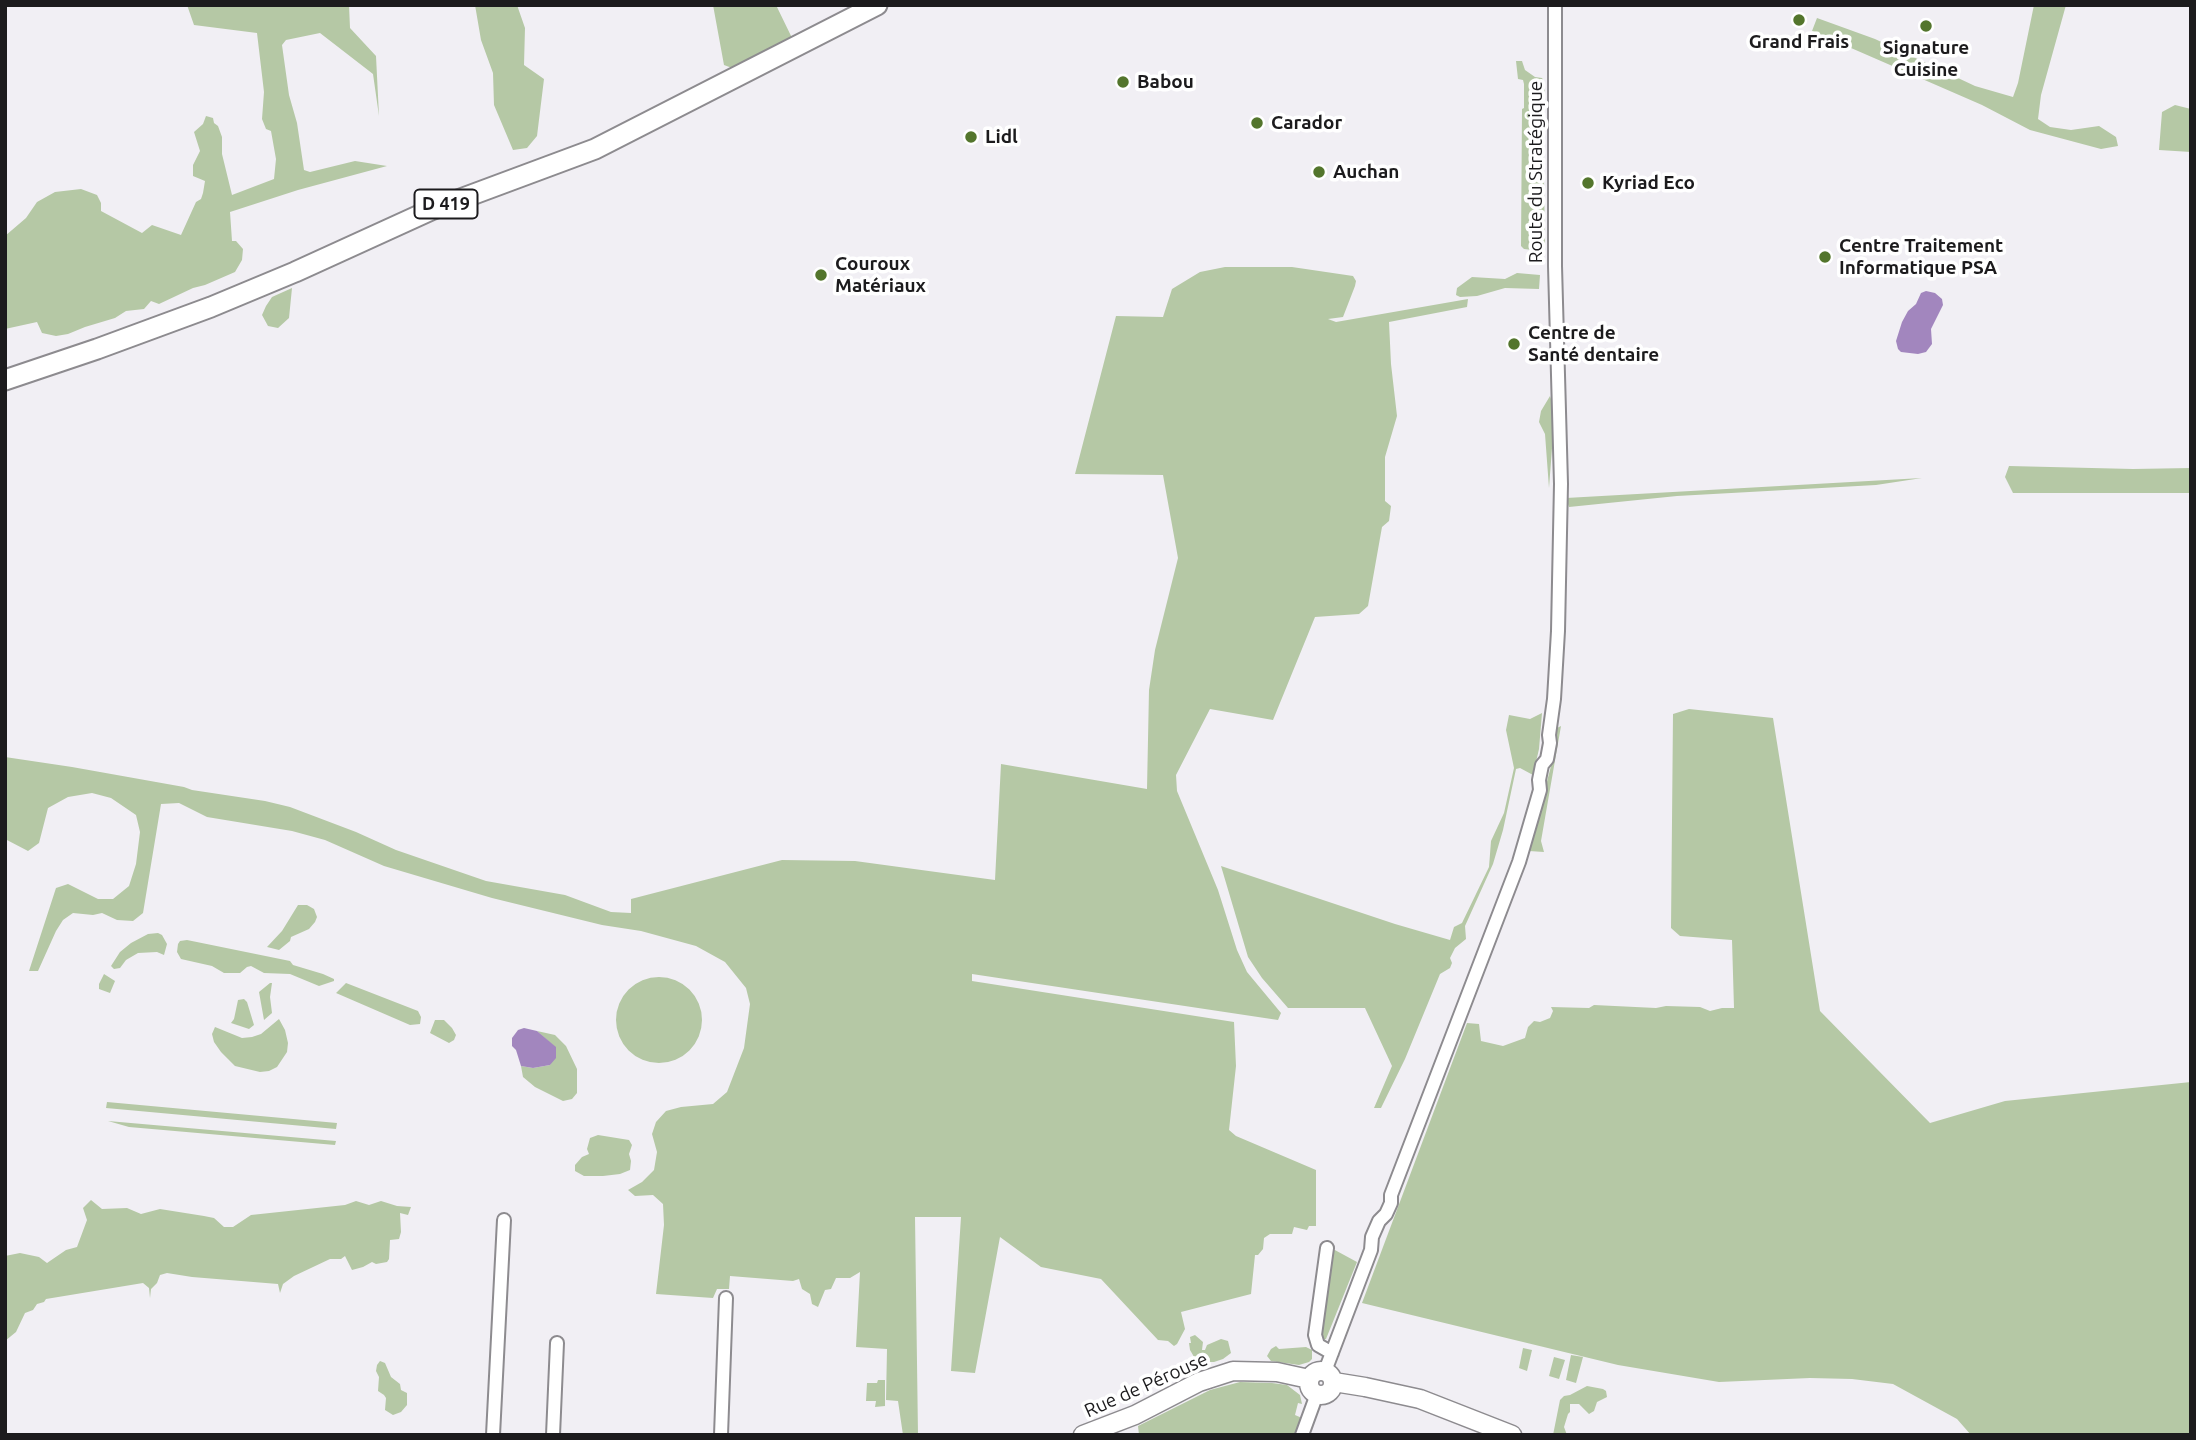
<!DOCTYPE html>
<meta charset="utf-8">
<style>
body{margin:0}
#map{position:relative;width:2196px;height:1440px;overflow:hidden;background:#f1eff4;font-family:Ubuntu,sans-serif}
canvas{display:block}
.frame{position:absolute;inset:0;border:7px solid #1c1b1d;pointer-events:none}
</style>
<div id="map">
<canvas width="2196" height="1440"></canvas>
<div class="frame"></div>
</div>
<script>
const context = document.querySelector('canvas').getContext('2d');
context.lineJoin = 'round';
function paint(path, color) {
  context.fillStyle = color;
  context.fill(path, 'evenodd');
}
function poly(rows) {
  const path = new Path2D();
  for (const r of rows) {
    if (r.length === 3) {
      path.moveTo(r[0] + r[2], r[1]);
      path.arc(r[0], r[1], r[2], 0, 2 * Math.PI);
      continue;
    }
    path.moveTo(r[0], r[1]);
    for (let i = 2; i < r.length; i += 2) path.lineTo(r[i], r[i + 1]);
  }
  return path;
}
function stroke(path, color, width, dash) {
  context.strokeStyle = color;
  context.lineWidth = width;
  context.lineCap = dash ? 'butt' : 'round';
  context.setLineDash(dash || []);
  context.stroke(path);
}
function label(font, color, halo, rows, align = 'center') {
  context.font = font + ' Ubuntu,sans-serif';
  context.lineWidth = 7;
  context.setLineDash([]);
  context.textBaseline = 'middle';
  context.strokeStyle = halo;
  context.fillStyle = color;
  for (const [text, x, y, turn = 0] of rows) {
    context.save();
    context.translate(x, y);
    context.rotate((+turn || 0) * Math.PI / 180);
    context.textAlign = isNaN(turn) ? turn : align;
    if (halo) context.strokeText(text, 0, 0);
    context.fillText(text, 0, 0);
    context.restore();
  }
}
const green = poly([
 [187,5,349,5,350,28,376,56,379,116,373,74,320,33,286,40,282,45,289,95,297,123,304,170,310,172,355,161,387,166,298,190,230,212,232,241,236,241,243,249,242,260,235,272,205,285,193,288,159,304,151,301,144,309,126,311,115,318,85,327,68,334,56,336,42,333,37,322,5,329,5,236,26,218,37,202,55,192,81,189,97,195,101,203,101,211,142,233,152,225,181,235,196,202,201,199,203,193,205,181,193,176,193,165,200,151,194,132,203,124,206,116,213,118,214,123,218,126,222,137,222,154,232,195,274,179,276,159,271,131,266,129,262,119,264,92,257,33,194,25],
 [475,5,517,5,525,28,524,65,544,79,537,136,527,148,513,150,494,105,493,73,481,40],
 [713,5,776,5,793,40,732,68,724,65],
 [2034,5,2066,5,2041,95,2038,119,2050,127,2071,130,2099,126,2116,137,2118,146,2101,149,2030,130,1982,105,1812,31,1817,18,1875,39,1975,86,2013,97,2018,83],
 [1516,61,1522,61,1525,70,1535,77,1542,78,1545,83,1543,118,1545,246,1541,251,1524,249,1521,246,1522,109,1524,108,1524,84,1523,80,1518,79],
 [2175,105,2191,109,2191,152,2159,150,2162,112],
 [1225,267,1292,267,1353,276,1356,281,1355,286,1343,317,1328,319,1336,322,1468,299,1467,307,1389,322,1391,364,1397,416,1385,457,1385,501,1391,506,1389,521,1382,527,1368,606,1359,614,1315,617,1273,720,1210,709,1176,775,1177,791,1218,890,1237,950,1247,972,1281,1013,1278,1020,972,974,972,981,1234,1022,1236,1066,1229,1130,1236,1136,1316,1170,1316,1226,1309,1226,1307,1230,1294,1227,1292,1234,1270,1234,1264,1238,1263,1249,1258,1255,1255,1255,1251,1294,1181,1312,1185,1329,1177,1344,1174,1346,1168,1341,1158,1340,1101,1279,1041,1267,1000,1237,975,1373,951,1371,961,1217,915,1217,918,1435,903,1435,898,1401,886,1400,887,1349,856,1347,860,1272,850,1278,836,1278,831,1289,825,1290,818,1307,812,1304,810,1294,802,1289,799,1279,793,1281,730,1276,729,1289,717,1289,713,1298,656,1294,664,1225,663,1204,653,1195,635,1196,628,1190,642,1182,654,1170,657,1152,652,1134,656,1122,666,1111,681,1107,713,1104,727,1092,744,1048,750,1004,746,988,725,962,696,946,641,931,602,925,492,898,384,866,325,840,292,831,207,817,179,803,161,804,143,913,133,921,117,920,102,913,93,915,73,913,63,920,56,931,38,971,29,971,56,888,68,884,98,899,113,899,129,886,136,864,140,832,136,815,111,798,92,793,68,797,48,808,39,843,28,851,5,839,5,757,72,767,184,787,192,790,265,801,290,807,356,832,396,850,486,881,565,895,611,912,631,913,631,899,782,860,855,861,995,880,1001,764,1147,789,1149,690,1155,650,1178,558,1163,475,1075,474,1116,316,1163,317,1172,289,1200,272],
 [1517,273,1540,275,1539,289,1505,288,1477,296,1460,297,1456,295,1457,288,1472,277,1505,279],
 [292,288,289,318,278,328,268,326,262,315,266,306,272,297],
 [1550,396,1553,405,1553,435,1549,488,1545,434,1539,422,1541,411],
 [2009,466,2133,469,2191,468,2191,493,2013,493,2005,477],
 [1922,478,1876,485,1677,496,1569,507,1566,498],
 [1689,709,1773,718,1820,1011,1930,1123,2005,1101,2191,1082,2191,1435,1971,1435,1957,1419,1893,1384,1852,1379,1810,1378,1719,1382,1618,1365,1362,1303,1467,1023,1479,1024,1481,1041,1503,1046,1525,1038,1528,1027,1534,1021,1540,1022,1550,1018,1553,1011,1551,1007,1589,1008,1594,1005,1656,1008,1666,1006,1700,1007,1710,1011,1722,1008,1734,1008,1732,940,1680,936,1671,928,1673,714],
 [1542,713,1539,749,1533,775,1520,768,1516,769,1503,830,1493,864,1465,926,1466,939,1455,948,1450,958,1452,963,1450,968,1440,974,1405,1059,1381,1108,1374,1108,1392,1066,1365,1008,1288,1008,1262,978,1248,957,1221,866,1395,924,1450,940,1454,927,1462,923,1489,867,1491,841,1504,813,1514,768,1506,730,1509,715,1530,719],
 [1561,726,1541,841,1544,852,1529,851,1551,766,1557,728],
 [298,905,307,905,314,909,317,917,315,922,309,929,291,937,290,941,279,950,267,947,282,931],
 [158,933,162,935,167,944,164,955,157,952,138,953,126,960,120,968,114,969,111,966,120,952,131,943,148,934],
 [187,940,290,961,293,965,323,974,334,979,334,981,319,986,290,974,264,973,251,966,247,967,240,973,224,973,212,966,181,959,177,952,178,944,180,941],
 [104,974,115,981,110,993,99,989,99,984],
 [659,1020,43],
 [270,983,272,983,270,997,272,1013,264,1020,259,992],
 [346,983,418,1011,421,1017,420,1024,410,1025,336,993],
 [244,999,247,1002,254,1025,249,1029,231,1023,234,1019,238,1000],
 [279,1019,285,1030,288,1043,287,1052,277,1067,269,1071,260,1072,235,1066,221,1052,214,1042,212,1034,215,1027,242,1038,252,1037,261,1034],
 [435,1020,444,1020,452,1028,456,1035,454,1040,449,1043,430,1033],
 [537,1031,555,1035,566,1046,577,1069,577,1093,572,1099,563,1101,535,1087,523,1077,521,1066,533,1068,550,1065,556,1048],
 [107,1102,337,1123,336,1129,106,1108],
 [108,1121,336,1141,335,1145,129,1127],
 [598,1135,629,1140,632,1145,629,1154,631,1161,630,1170,620,1174,603,1176,584,1176,575,1171,575,1165,582,1157,589,1154,587,1149,590,1138],
 [91,1200,102,1209,127,1208,141,1214,160,1209,204,1216,214,1218,224,1227,233,1227,251,1215,345,1205,356,1201,369,1205,381,1201,397,1206,411,1207,408,1215,400,1213,401,1232,399,1239,390,1240,389,1259,387,1262,376,1264,372,1262,363,1267,352,1270,345,1256,341,1259,330,1259,294,1276,283,1284,280,1293,278,1284,192,1277,167,1273,160,1275,157,1283,151,1289,150,1298,149,1288,143,1283,46,1299,44,1302,37,1304,33,1310,25,1313,16,1332,5,1341,5,1256,20,1253,39,1257,47,1263,66,1250,77,1247,87,1220,83,1208],
 [1333,1249,1357,1262,1326,1339,1323,1340,1321,1322,1327,1300],
 [1195,1335,1203,1342,1202,1350,1205,1350,1207,1345,1221,1339,1228,1341,1231,1353,1223,1359,1214,1362,1197,1362,1190,1350,1189,1343,1191,1343,1190,1337],
 [1276,1346,1279,1349,1306,1347,1312,1350,1312,1359,1309,1362,1299,1365,1271,1361,1267,1356,1271,1349],
 [1523,1348,1532,1350,1527,1371,1519,1368],
 [1571,1355,1583,1357,1576,1383,1566,1380],
 [1554,1357,1565,1360,1559,1379,1549,1376],
 [380,1361,385,1363,391,1377,400,1384,401,1390,407,1393,407,1405,401,1412,393,1415,385,1410,386,1398,384,1395,378,1391,379,1377,376,1371,377,1365],
 [878,1380,885,1380,885,1406,875,1407,876,1401,866,1401,867,1383,877,1383],
 [1240,1382,1272,1383,1287,1385,1300,1395,1302,1404,1298,1403,1295,1415,1302,1418,1296,1435,1139,1435,1138,1426,1210,1390],
 [1587,1386,1603,1389,1606,1391,1607,1397,1597,1402,1594,1411,1589,1414,1579,1404,1570,1404,1570,1412,1568,1414,1564,1427,1567,1435,1553,1435,1560,1400,1564,1396,1570,1395]
]);
const water = poly([
 [1926,291,1935,293,1942,299,1943,305,1931,329,1932,344,1926,352,1918,354,1901,352,1898,349,1896,341,1902,322,1908,311,1916,304,1921,293],
 [524,1028,537,1031,556,1047,556,1058,550,1065,533,1068,521,1066,516,1050,512,1046,512,1038,518,1030]
]);
const street = poly([
 [1327,1248,1315,1335,1318,1345,1332,1353],
 [1325,1371,1371,1250,1372,1237,1379,1221,1386,1214,1391,1203,1391,1195,1519,862,1540,790,1539,780,1542,765,1547,759,1550,743,1549,735,1554,699,1558,631,1561,484,1555,266,1555,5],
 [493,1435,504,1220],
 [553,1435,557,1343],
 [721,1435,726,1298],
 [1302,1435,1317,1394]
]);
const secondary = poly([
 [1321,1383,12],
 [1334,1382,1365,1387,1420,1399,1512,1435],
 [1083,1435,1135,1415,1199,1382,1233,1371,1277,1372,1309,1379]
]);
const primary = poly([
 [5,380,97,349,211,307,295,272,431,210,595,149,877,5]
]);
const markers = [
 [1799,20,7,"#53752c"],
 [1926,26,7,"#53752c"],
 [1123,82,7,"#53752c"],
 [1257,123,7,"#53752c"],
 [971,137,7,"#53752c"],
 [1319,172,7,"#53752c"],
 [1588,183,7,"#53752c"],
 [1825,257,7,"#53752c"],
 [821,275,7,"#53752c"],
 [1514,344,7,"#53752c"]
];
const shields = [
 [446,204,63]
];
const shieldNames = [
 ["D 419",446,204]
];
const poiNames = [
 ["Grand Frais",1799,42,"center"],
 ["Signature",1926,48,"center"],
 ["Cuisine",1926,70,"center"],
 ["Babou",1137,82],
 ["Carador",1271,123],
 ["Lidl",985,137],
 ["Auchan",1333,172],
 ["Kyriad Eco",1602,183],
 ["Centre Traitement",1839,246],
 ["Informatique PSA",1839,268],
 ["Couroux",835,264],
 ["Matériaux",835,286],
 ["Centre de",1528,333],
 ["Santé dentaire",1528,355]
];
const streetNames = [
 ["Route du Stratégique",1536,172,-90],
 ["Rue de Pérouse",1146,1385,-24]
];
paint(green, '#b5c8a5');
paint(water, '#a286be');
stroke(street, '#8d8b8f', 16);
stroke(secondary, '#8d8b8f', 21);
stroke(primary, '#8d8b8f', 23);
stroke(street, '#fff', 12);
stroke(secondary, '#fff', 18);
stroke(primary, '#fff', 19);
for (const [x, y, r, color] of markers) {
  const dot = new Path2D();
  dot.arc(x, y, r, 0, 2 * Math.PI);
  context.fillStyle = color;
  context.fill(dot);
  stroke(dot, '#fff', 2.5);
}
for (const [x, y, w] of shields) {
  const box = new Path2D();
  box.roundRect(x - w / 2, y - 14.5, w, 29, 5);
  context.fillStyle = '#fff';
  context.fill(box);
  stroke(box, '#1c1b1d', 2);
}
label('bold 18px', '#1c1b1d', null, shieldNames);
label('bold 19px', '#1c1b1d', '#fff', poiNames, 'left');
label('19px', '#1c1b1d', '#fff', streetNames);
</script>
